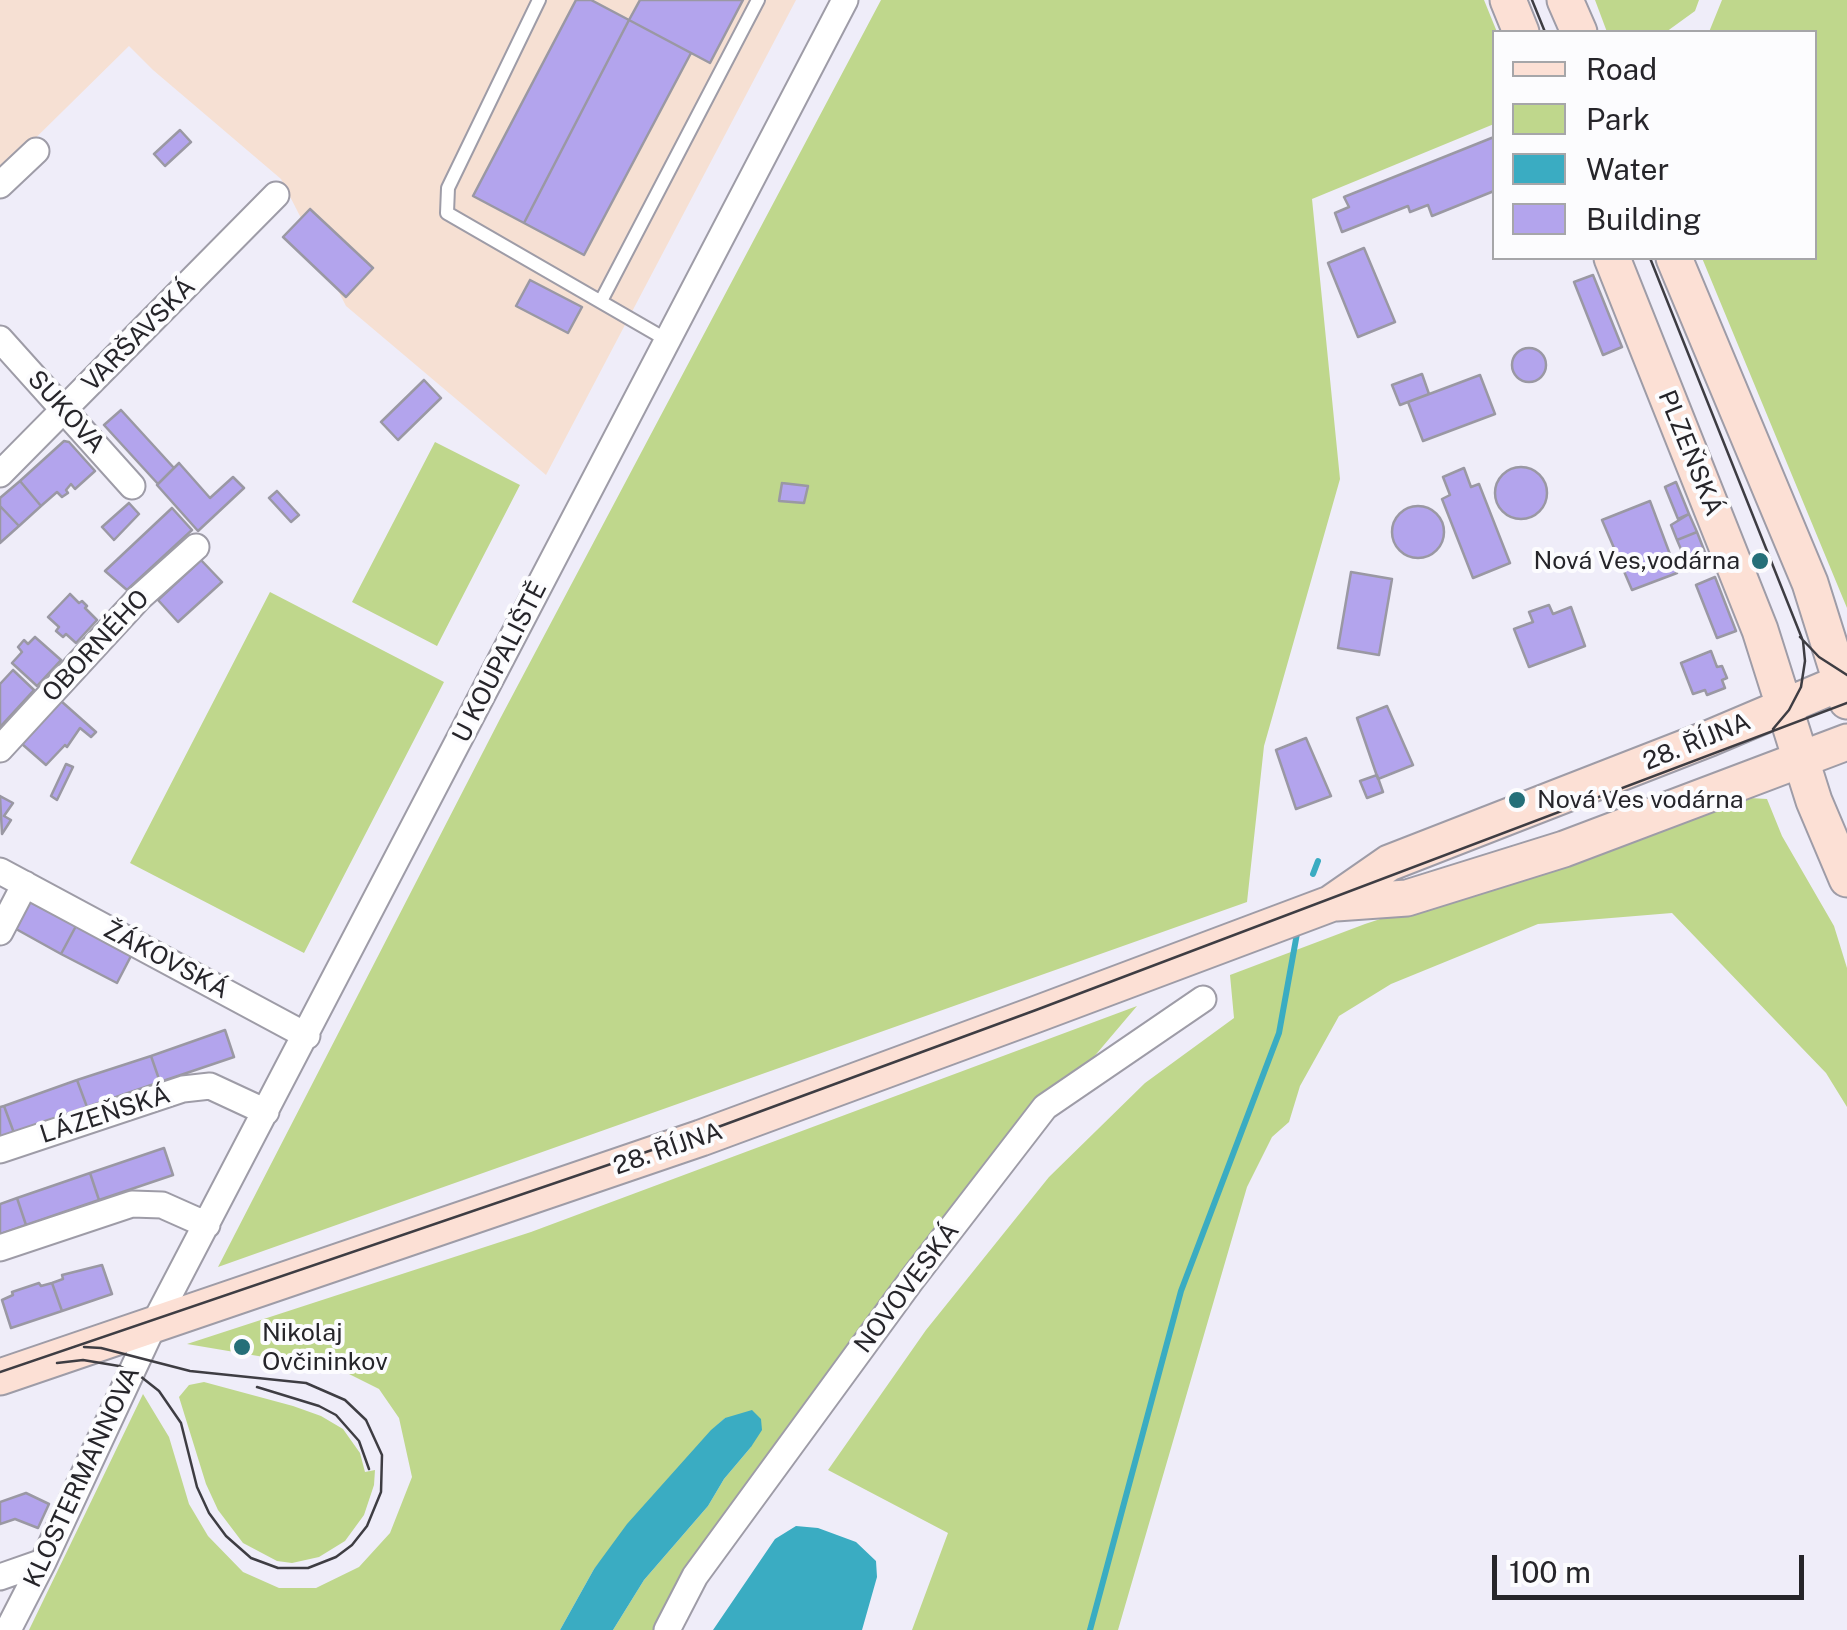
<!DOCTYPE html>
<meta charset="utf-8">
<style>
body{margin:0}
#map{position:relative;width:1847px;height:1630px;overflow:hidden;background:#efedf9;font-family:"Public Sans",sans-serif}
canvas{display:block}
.legend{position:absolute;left:1492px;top:30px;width:325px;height:230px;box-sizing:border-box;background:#fcfcfe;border:2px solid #a6a6a9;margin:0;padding:12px 18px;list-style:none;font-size:30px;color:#26252a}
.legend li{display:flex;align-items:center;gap:20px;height:50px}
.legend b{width:50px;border:2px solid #a6a6a9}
.scale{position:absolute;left:1492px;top:1555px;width:312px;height:45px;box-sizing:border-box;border:5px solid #26252a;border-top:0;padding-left:12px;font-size:30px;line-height:35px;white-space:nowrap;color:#26252a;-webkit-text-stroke:8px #fcfcfe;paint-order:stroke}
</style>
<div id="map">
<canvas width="1847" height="1630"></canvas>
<ul class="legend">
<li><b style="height:12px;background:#fce0d5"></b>Road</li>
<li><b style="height:28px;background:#bfd78c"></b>Park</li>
<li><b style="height:28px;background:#3aacc2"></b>Water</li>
<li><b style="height:28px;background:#b3a4ed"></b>Building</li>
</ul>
<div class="scale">100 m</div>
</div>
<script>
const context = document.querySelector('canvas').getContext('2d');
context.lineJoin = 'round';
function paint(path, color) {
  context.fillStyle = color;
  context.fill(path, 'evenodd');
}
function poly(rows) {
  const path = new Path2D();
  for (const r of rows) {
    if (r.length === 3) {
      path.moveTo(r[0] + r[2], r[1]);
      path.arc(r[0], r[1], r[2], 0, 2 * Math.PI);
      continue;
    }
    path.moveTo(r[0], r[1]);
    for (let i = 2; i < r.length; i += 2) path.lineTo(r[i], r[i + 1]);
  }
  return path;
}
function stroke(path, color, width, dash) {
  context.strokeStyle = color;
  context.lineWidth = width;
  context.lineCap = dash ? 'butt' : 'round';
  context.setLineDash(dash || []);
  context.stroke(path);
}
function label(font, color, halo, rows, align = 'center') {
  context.font = font + ' "Public Sans",sans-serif';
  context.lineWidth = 8;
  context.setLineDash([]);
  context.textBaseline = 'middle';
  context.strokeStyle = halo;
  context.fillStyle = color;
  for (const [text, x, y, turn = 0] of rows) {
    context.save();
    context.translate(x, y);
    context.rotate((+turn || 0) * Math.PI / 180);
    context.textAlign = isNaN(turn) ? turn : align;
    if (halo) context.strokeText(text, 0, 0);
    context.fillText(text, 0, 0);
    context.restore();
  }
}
const industrial = poly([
 [0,0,796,0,546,475,346,306,281,179,153,70,129,46,0,173]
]);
const green = poly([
 [881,0,1484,0,1497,32,1494,32,1494,124,1312,199,1340,479,1264,746,1247,902,218,1267,501,717],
 [1595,0,1699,0,1695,11,1666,32,1607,32],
 [1722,0,1847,0,1847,608,1702,258,1814,258,1814,32,1709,32],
 [435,442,520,485,437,646,352,602],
 [270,592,444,682,304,953,130,863],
 [1750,798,1767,799,1782,836,1834,926,1847,968,1847,1107,1826,1073,1672,913,1538,924,1391,984,1339,1016,1300,1086,1289,1122,1272,1137,1247,1187,1118,1630,912,1630,948,1533,828,1470,926,1330,1049,1177,1145,1083,1234,1018,1230,975,1365,924],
 [1137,1006,903,1282,666,1630,613,1630,644,1580,708,1506,724,1479,751,1447,725,1418,712,1430,594,1569,560,1630,29,1630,143,1394,169,1437,189,1504,208,1536,243,1572,279,1588,316,1588,359,1567,390,1533,412,1477,399,1418,379,1389,341,1370,187,1344,531,1232],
 [204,1382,293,1406,321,1416,343,1429,360,1453,365,1472,375,1470,374,1485,364,1515,345,1541,319,1557,292,1563,277,1561,243,1543,218,1510,206,1484,179,1397,189,1385]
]);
const water = poly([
 [752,1410,761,1419,762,1430,751,1447,724,1479,708,1506,644,1580,613,1630,560,1630,594,1569,627,1524,711,1430,725,1418],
 [796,1526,818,1528,856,1542,876,1561,877,1577,862,1630,713,1630,775,1539]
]);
const stream = poly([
 [1313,874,1318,861],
 [1090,1630,1181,1291,1279,1033,1298,928]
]);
const building = poly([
 [576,0,591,0,629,20,524,223,473,196,576,0],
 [640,0,743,0,710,63,629,20,640,0],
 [629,20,691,53,584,255,524,223,629,20],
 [180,130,191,142,165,166,154,154,180,130],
 [1494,137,1494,191,1432,216,1428,205,1410,212,1408,206,1342,232,1335,213,1349,207,1344,197,1494,137],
 [310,209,373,268,346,297,283,237,310,209],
 [1364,248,1395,322,1358,337,1328,263,1364,248],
 [1593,275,1622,347,1603,355,1574,282,1593,275],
 [530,280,582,307,568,333,516,306,530,280],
 [1529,365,17],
 [1422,374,1429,394,1400,405,1392,385,1422,374],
 [1480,375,1495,414,1423,441,1408,402,1480,375],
 [424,380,441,398,398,440,381,422,424,380],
 [121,410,174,468,158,484,104,425,121,410],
 [64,441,69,442,95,471,75,489,71,484,66,490,68,493,62,497,57,492,41,506,20,481,64,441],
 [179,463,210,498,233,477,244,488,198,531,157,485,179,463],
 [1521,493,26],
 [1464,468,1471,487,1479,484,1510,563,1473,578,1442,499,1450,495,1443,477,1464,468],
 [20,481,41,506,19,526,0,506,0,498,20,481],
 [1676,482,1689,514,1678,519,1665,487,1676,482],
 [782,483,808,486,804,503,779,501,782,483],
 [277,491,299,515,291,522,269,498,277,491],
 [1650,501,1677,573,1632,590,1602,520,1650,501],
 [129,503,139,514,114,540,102,527,129,503],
 [1418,532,26],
 [0,506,19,526,0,543,0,506],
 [172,508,192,530,127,590,105,571,172,508],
 [1689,514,1697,532,1677,540,1671,525,1689,514],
 [1697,532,1708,560,1689,568,1677,540,1697,532],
 [201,560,222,582,178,622,158,600,201,560],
 [1351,572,1392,579,1379,655,1338,648,1351,572],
 [1715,577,1736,631,1717,638,1696,585,1715,577],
 [70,594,79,603,82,601,87,606,85,608,97,620,76,643,66,634,63,637,56,631,59,627,48,617,70,594],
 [1549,605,1553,614,1571,607,1585,646,1529,667,1514,629,1533,622,1529,612,1549,605],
 [35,637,61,660,37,686,12,663,22,652,18,647,24,640,28,644,35,637],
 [1711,651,1717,667,1722,666,1727,678,1722,680,1725,688,1707,695,1705,690,1693,694,1681,663,1711,651],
 [13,670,34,690,0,727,0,684,13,670],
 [61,701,96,732,91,737,80,728,67,747,65,745,46,765,22,744,61,701],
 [1387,706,1413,765,1378,779,1357,718,1387,706],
 [1306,738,1331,796,1296,809,1276,750,1306,738],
 [66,764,73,767,57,800,51,796,66,764],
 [1377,775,1383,792,1367,798,1360,781,1377,775],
 [0,796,13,803,4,816,11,820,2,834,0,796],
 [30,902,76,926,61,954,16,929,30,902],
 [76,926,131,956,117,983,61,954,76,926],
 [225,1030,234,1057,160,1082,151,1056,225,1030],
 [151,1056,160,1082,87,1107,77,1080,151,1056],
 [77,1080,87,1107,14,1133,4,1106,77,1080],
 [4,1106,14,1133,0,1138,0,1107,4,1106],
 [164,1148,173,1175,99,1200,90,1173,164,1148],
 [90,1173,99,1200,26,1225,17,1198,90,1173],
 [17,1198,26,1225,0,1234,0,1204,17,1198],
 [102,1265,112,1294,62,1311,52,1283,63,1279,62,1275,102,1265],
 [39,1283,41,1286,52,1283,62,1311,11,1328,2,1300,13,1295,12,1292,39,1283],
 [26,1493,49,1504,38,1528,15,1519,0,1524,0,1502,26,1493]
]);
const lane = poly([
 [539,0,448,188,447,213,667,340],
 [601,301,758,0]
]);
const street = poly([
 [0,185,36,151],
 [0,339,132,486],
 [0,474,276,195],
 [0,749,139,598,196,547],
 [0,871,307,1036],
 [0,932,25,884],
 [0,1150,183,1089,210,1086,266,1112],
 [0,1248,132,1204,162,1205,207,1225],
 [0,1577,43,1562],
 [8,1630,43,1562,154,1324,845,0],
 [667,1630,695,1576,910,1282,1045,1107,1203,999]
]);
const secondary = poly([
 [1508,0,1521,32],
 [1565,0,1579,32],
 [1612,258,1760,630,1814,801,1847,879],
 [1674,258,1810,583,1847,701],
 [1336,903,1407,898,1564,849,1847,742],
 [0,1377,701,1138,1037,1014,1330,904,1389,863,1710,738,1847,680]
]);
const tram = poly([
 [1532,0,1545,32],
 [1650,258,1803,641,1805,661,1801,687,1789,710,1773,729],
 [1800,637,1819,657,1847,675],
 [57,1363,83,1360,119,1366,140,1376,159,1391,181,1423,197,1487,209,1513,226,1536,251,1558,278,1568,308,1568,336,1557,352,1545,367,1526,381,1492,382,1455,366,1420,345,1400,306,1383,190,1371,101,1348,84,1347],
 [0,1372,699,1134,1036,1010,1847,703],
 [257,1387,319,1406,336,1415,359,1441,369,1469]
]);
const markers = [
 [1760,561,10,"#256f78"],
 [1517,800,10,"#256f78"],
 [242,1347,10,"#256f78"]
];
const streetNames = [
 ["VARŠAVSKÁ",139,335,-45],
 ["SUKOVA",66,412,48],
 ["PLZEŇSKÁ",1690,453,68],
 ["OBORNÉHO",96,646,-47],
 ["U KOUPALIŠTĚ",500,662,-63],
 ["28. ŘÍJNA",1697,742,-22],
 ["ŽÁKOVSKÁ",166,960,28],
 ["LÁZEŇSKÁ",105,1115,-18],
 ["28. ŘÍJNA",668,1149,-19],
 ["NOVOVESKÁ",907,1288,-53],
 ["KLOSTERMANNOVA",82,1477,-65]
];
const poiNames = [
 ["Nová Ves,vodárna",1740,561,"right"],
 ["Nová Ves vodárna",1537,800],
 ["Nikolaj",262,1333],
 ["Ovčininkov",262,1362]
];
paint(industrial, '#f6e0d3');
paint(green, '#bfd78c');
paint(water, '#3aacc2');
stroke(stream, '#3aacc2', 6);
paint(building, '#b3a4ed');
stroke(building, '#9a98a3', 2.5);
stroke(lane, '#9e9ca7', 16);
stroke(street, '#9e9ca7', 29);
stroke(secondary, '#9e9ca7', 39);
stroke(lane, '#fff', 12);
stroke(street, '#fff', 25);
stroke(secondary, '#fce0d5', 35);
stroke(tram, '#3e3d43', 2.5);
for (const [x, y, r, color] of markers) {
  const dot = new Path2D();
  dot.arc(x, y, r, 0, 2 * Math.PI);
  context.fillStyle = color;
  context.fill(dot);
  stroke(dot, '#fcfcfe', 4);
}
label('25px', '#26252a', '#fcfcfe', streetNames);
label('25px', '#26252a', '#fcfcfe', poiNames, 'left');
</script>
